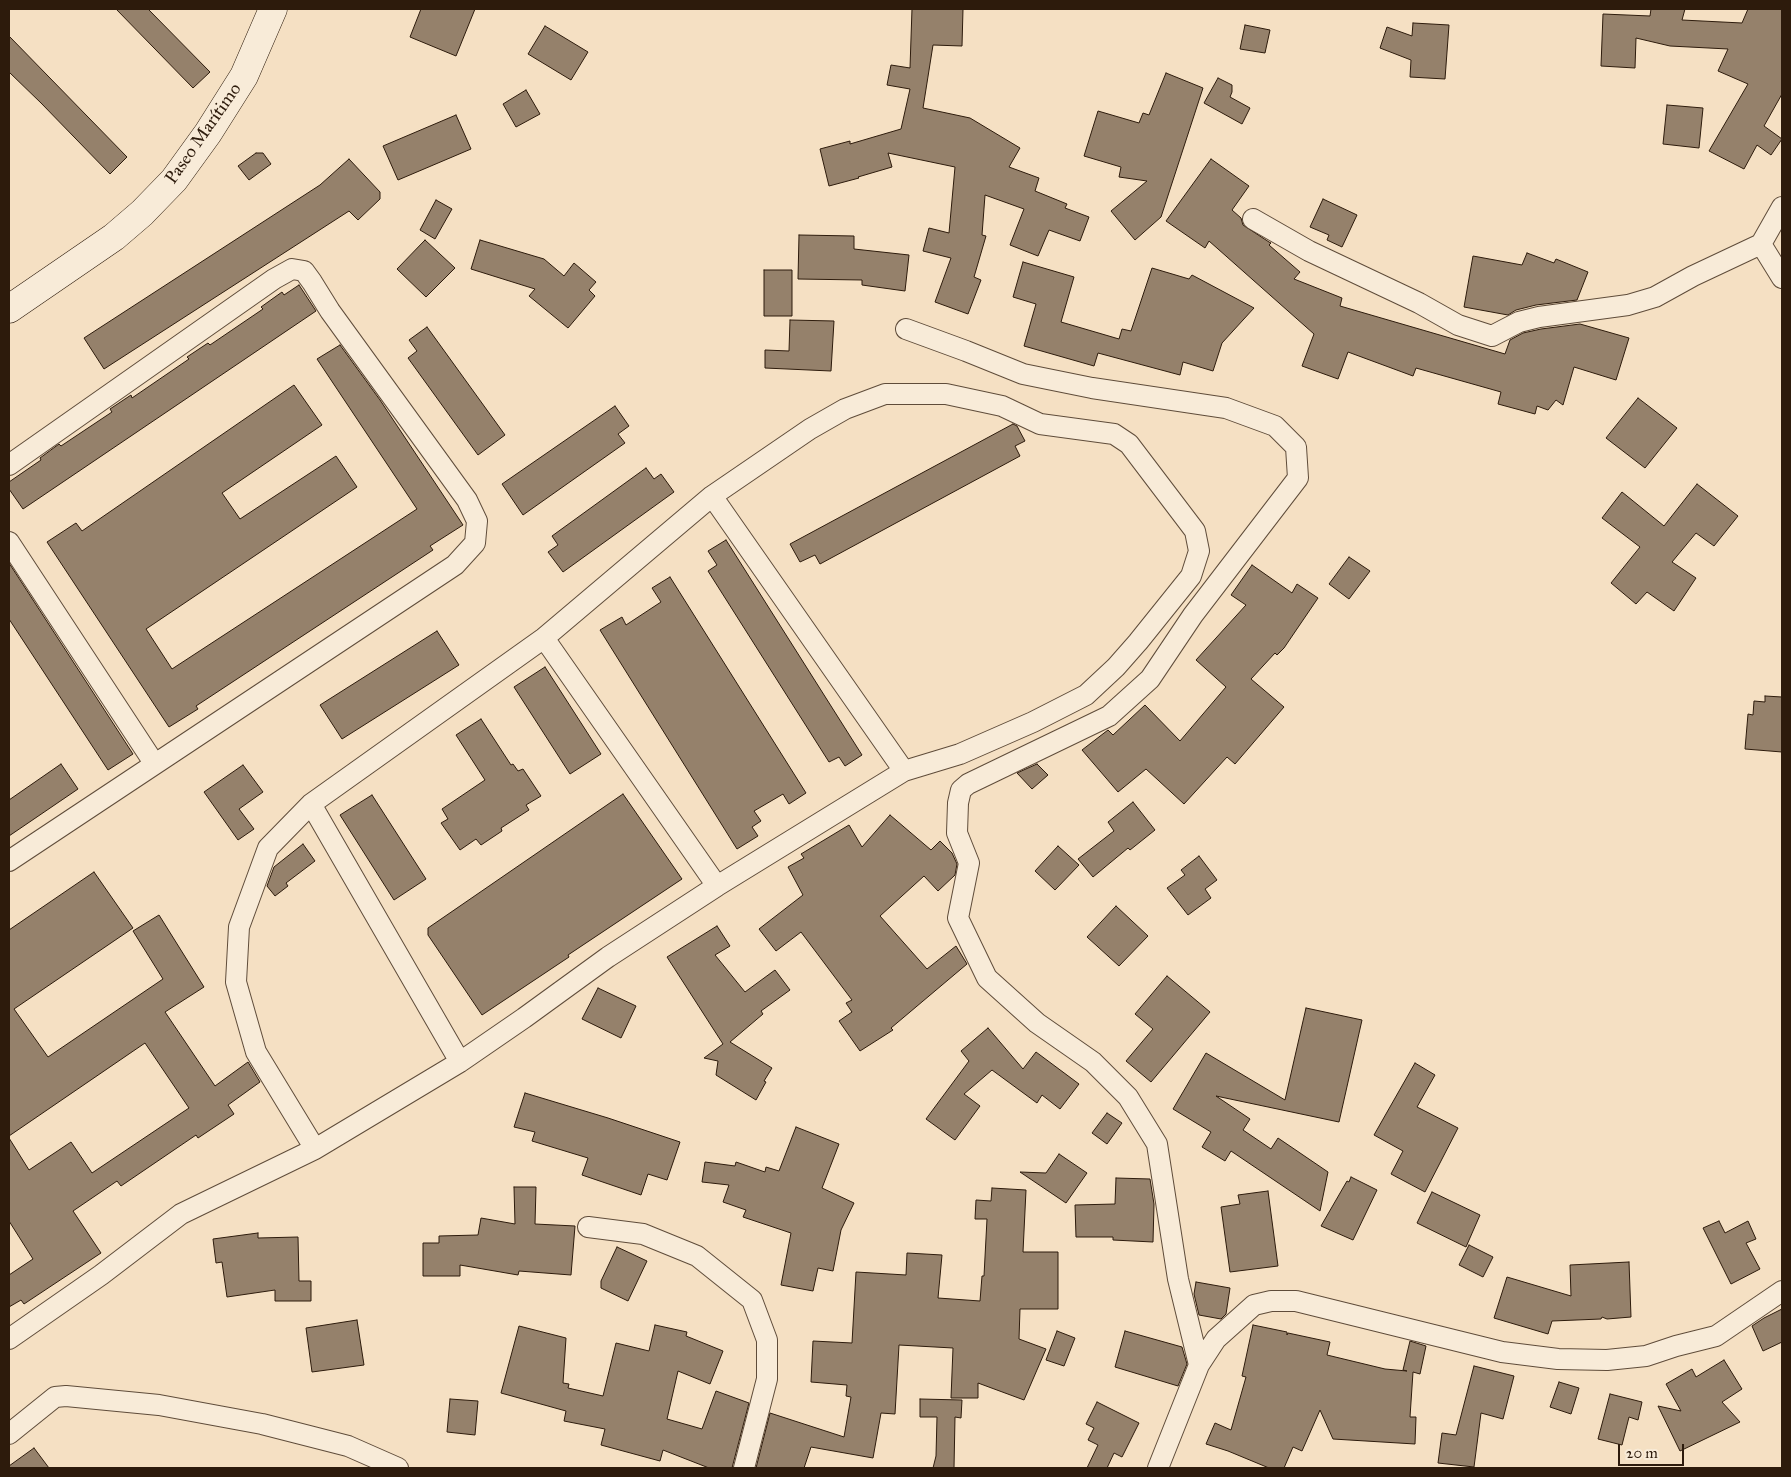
<!DOCTYPE html>
<meta charset="utf-8">
<style>
body{margin:0}
#map{position:relative;width:1791px;height:1477px;overflow:hidden;background:#f5e0c3;font-family:"IM FELL Great Primer",serif}
canvas{display:block}
.frame{position:absolute;inset:0;border:10px solid #2d1b0c;pointer-events:none}
.scale{position:absolute;left:1618px;top:1444px;width:66px;height:22px;box-sizing:border-box;border:2px solid #2d1b0c;border-top:0;padding-left:6px;font-size:15px;line-height:18px;white-space:nowrap;color:#2d1b0c;-webkit-text-stroke:4px #f8ebd8;paint-order:stroke}
</style>
<div id="map">
<canvas width="1791" height="1477"></canvas>
<div class="frame"></div>
<div class="scale">20 m</div>
</div>
<script>
const context = document.querySelector('canvas').getContext('2d');
context.lineJoin = 'round';
function paint(path, color) {
  context.fillStyle = color;
  context.fill(path, 'evenodd');
}
function poly(rows) {
  const path = new Path2D();
  for (const r of rows) {
    path.moveTo(r[0], r[1]);
    for (let i = 2; i < r.length; i += 2) path.lineTo(r[i], r[i + 1]);
  }
  return path;
}
function stroke(path, color, width, dash) {
  context.strokeStyle = color;
  context.lineWidth = width;
  context.lineCap = dash ? 'butt' : 'round';
  context.setLineDash(dash || []);
  context.stroke(path);
}
function label(font, color, halo, rows, align = 'center') {
  context.font = font + ' "IM FELL Great Primer",serif';
  context.lineWidth = 4.5;
  context.setLineDash([]);
  context.textBaseline = 'middle';
  context.strokeStyle = halo;
  context.fillStyle = color;
  for (const [text, x, y, turn = 0] of rows) {
    context.save();
    context.translate(x, y);
    context.rotate((+turn || 0) * Math.PI / 180);
    context.textAlign = isNaN(turn) ? turn : align;
    if (halo) context.strokeText(text, 0, 0);
    context.fillText(text, 0, 0);
    context.restore();
  }
}
const building = poly([
 [116,9,148,9,210,72,193,88,116,9],
 [421,9,475,9,456,56,410,37,421,9],
 [912,9,963,9,962,46,933,45,923,108,970,118,1020,148,1009,167,1039,178,1035,191,1067,204,1065,208,1089,217,1080,241,1049,230,1038,256,1010,245,1024,209,985,195,982,235,986,236,974,277,981,280,968,314,935,302,951,258,923,251,929,228,949,233,955,167,888,153,892,167,858,177,859,178,829,186,820,149,850,141,850,144,901,129,910,89,887,85,891,65,910,68,912,9],
 [1651,9,1685,9,1682,20,1742,23,1748,9,1782,9,1782,94,1764,126,1782,139,1771,155,1757,145,1744,169,1709,151,1748,84,1718,71,1728,49,1670,46,1636,38,1635,68,1601,66,1603,14,1650,16,1651,9],
 [1413,23,1449,25,1445,79,1410,77,1411,60,1380,48,1387,27,1412,36,1413,23],
 [1245,25,1270,30,1265,53,1240,49,1245,25],
 [545,26,588,52,571,80,528,54,545,26],
 [9,36,127,157,110,174,41,103,9,72,9,36],
 [1166,73,1203,88,1161,217,1135,240,1111,211,1147,181,1119,177,1121,167,1084,156,1098,111,1139,123,1143,113,1149,115,1166,73],
 [1218,78,1232,85,1232,92,1230,97,1250,108,1242,124,1204,103,1218,78],
 [526,90,540,114,516,127,503,104,526,90],
 [1667,105,1703,108,1699,148,1663,144,1667,105],
 [456,115,471,149,398,180,383,146,456,115],
 [256,153,263,153,271,164,249,180,238,166,256,153],
 [349,159,380,192,380,199,358,220,349,211,104,369,84,338,320,185,349,159],
 [1211,159,1249,186,1232,210,1241,218,1243,225,1269,242,1271,243,1269,245,1300,272,1294,279,1342,298,1340,306,1505,354,1510,340,1523,333,1541,329,1580,324,1629,338,1616,380,1574,367,1563,405,1556,400,1548,410,1537,406,1535,414,1498,404,1501,392,1416,368,1413,376,1348,352,1338,379,1302,366,1314,334,1209,241,1205,248,1166,221,1211,159],
 [1323,199,1357,215,1342,247,1327,240,1329,235,1310,227,1323,199],
 [436,200,452,209,435,239,420,230,436,200],
 [799,235,854,236,854,249,909,255,905,291,862,285,862,280,798,279,799,235],
 [425,240,455,268,426,297,397,269,425,240],
 [480,240,544,259,564,276,574,263,596,282,589,290,595,296,568,328,529,296,535,289,471,269,480,240],
 [1527,253,1554,263,1556,259,1588,272,1577,300,1536,305,1516,310,1508,315,1464,307,1473,256,1522,265,1527,253],
 [1023,262,1074,277,1061,322,1119,339,1122,329,1131,331,1152,268,1189,279,1192,275,1254,308,1222,343,1213,371,1183,362,1180,375,1098,353,1094,366,1024,346,1036,304,1013,297,1023,262],
 [764,270,792,270,792,316,764,316,764,270],
 [299,285,316,311,23,509,9,489,9,482,41,460,40,458,59,444,61,446,112,412,110,409,131,395,132,398,189,359,187,357,208,343,210,345,263,309,261,307,282,292,284,295,299,285],
 [790,320,834,321,831,371,765,368,765,350,789,351,790,320],
 [427,327,505,435,478,455,408,358,417,351,409,340,427,327],
 [340,345,380,400,463,525,430,546,433,550,196,706,198,709,169,727,47,542,76,523,82,531,294,385,322,425,222,493,240,519,336,456,357,487,146,629,172,669,417,509,317,359,340,345],
 [1638,398,1677,428,1645,468,1606,438,1638,398],
 [615,406,629,426,618,434,625,443,523,515,502,484,615,406],
 [1013,424,1017,426,1025,441,1015,446,1020,456,820,564,815,555,800,562,790,544,1013,424],
 [646,468,654,479,661,474,674,492,563,572,548,552,558,545,552,536,646,468],
 [1697,484,1738,516,1714,546,1696,533,1672,562,1696,578,1674,611,1647,592,1636,604,1611,583,1640,547,1602,518,1622,492,1664,526,1697,484],
 [726,540,862,755,845,766,839,757,829,762,708,571,717,565,708,551,726,540],
 [1349,557,1370,571,1349,599,1329,584,1349,557],
 [9,563,133,754,108,770,9,619,9,563],
 [1252,565,1292,593,1297,584,1318,598,1284,648,1277,655,1275,653,1251,679,1284,707,1235,764,1227,757,1184,804,1146,769,1118,792,1082,750,1108,730,1113,735,1145,705,1180,741,1226,687,1196,660,1246,605,1231,595,1252,565],
 [670,577,806,793,789,804,783,794,754,811,761,821,752,827,758,836,737,849,600,630,622,617,626,625,661,602,652,588,670,577],
 [437,631,459,665,342,739,320,705,437,631],
 [545,667,601,754,570,774,514,687,545,667],
 [1765,696,1782,697,1782,752,1745,749,1748,714,1753,715,1754,701,1765,702,1765,696],
 [481,719,511,765,513,764,518,771,523,769,541,796,526,805,529,810,501,828,502,831,481,845,476,839,460,850,441,823,448,819,442,809,485,780,456,735,481,719],
 [61,764,78,789,9,836,9,800,61,764],
 [1037,764,1048,775,1032,789,1017,773,1037,764],
 [243,765,263,792,239,809,254,829,238,840,204,792,243,765],
 [623,794,682,879,568,955,569,957,482,1015,428,935,428,928,623,794],
 [372,795,426,879,394,900,340,815,372,795],
 [1133,802,1155,830,1130,850,1128,848,1093,877,1078,859,1114,831,1108,822,1133,802],
 [890,815,931,850,940,841,952,853,957,864,955,875,938,891,924,876,880,916,927,969,956,946,967,964,891,1028,893,1030,860,1051,839,1021,852,1012,846,1003,852,1000,801,932,776,951,759,929,803,895,788,867,804,858,801,854,849,825,862,847,890,815],
 [303,844,315,861,286,883,288,886,275,896,267,886,274,867,303,844],
 [1058,846,1079,865,1055,890,1035,871,1058,846],
 [1199,856,1217,880,1205,889,1211,898,1188,915,1167,888,1185,875,1181,870,1199,856],
 [94,872,133,928,14,1009,48,1057,163,979,133,931,159,915,204,987,165,1012,215,1086,248,1062,260,1082,228,1105,234,1114,198,1138,196,1135,121,1186,117,1181,73,1211,101,1253,24,1304,21,1300,9,1307,9,1275,33,1259,9,1221,9,1138,29,1170,71,1142,92,1173,189,1108,145,1043,9,1136,9,930,94,872],
 [1116,906,1148,936,1119,966,1087,937,1116,906],
 [717,926,730,946,715,955,745,992,775,970,790,990,761,1011,763,1014,730,1042,772,1068,764,1081,766,1082,756,1100,716,1075,718,1061,704,1058,723,1044,667,957,717,926],
 [1167,976,1210,1012,1151,1082,1126,1061,1153,1029,1135,1014,1167,976],
 [598,988,636,1006,621,1038,582,1019,598,988],
 [1306,1008,1362,1020,1339,1122,1216,1096,1250,1119,1243,1130,1271,1149,1278,1138,1328,1172,1320,1211,1231,1151,1225,1161,1202,1147,1211,1132,1173,1109,1206,1053,1285,1100,1306,1008],
 [988,1028,1023,1069,1036,1052,1079,1084,1060,1109,1042,1095,1037,1103,992,1070,964,1094,980,1106,955,1140,926,1119,969,1061,961,1051,988,1028],
 [1415,1063,1435,1075,1417,1107,1458,1128,1425,1192,1391,1174,1403,1151,1374,1135,1415,1063],
 [525,1093,608,1118,680,1142,667,1180,648,1174,641,1195,582,1175,588,1158,532,1141,535,1132,514,1127,525,1093],
 [1107,1113,1122,1123,1107,1144,1092,1133,1107,1113],
 [796,1127,839,1144,822,1188,854,1203,841,1230,833,1271,818,1268,813,1291,781,1285,791,1233,743,1217,746,1210,723,1202,729,1185,702,1182,705,1162,735,1166,736,1162,765,1172,766,1167,779,1171,796,1127],
 [1059,1154,1087,1173,1066,1203,1020,1172,1046,1173,1059,1154],
 [1351,1177,1377,1190,1353,1240,1321,1226,1347,1181,1349,1182,1351,1177],
 [1116,1178,1150,1179,1154,1204,1153,1242,1113,1240,1113,1237,1076,1237,1075,1205,1115,1204,1116,1178],
 [514,1187,536,1187,535,1224,575,1226,571,1275,519,1271,518,1275,460,1265,460,1276,423,1276,423,1243,439,1243,439,1236,478,1235,481,1218,515,1224,514,1187],
 [992,1188,1026,1190,1023,1252,1058,1252,1058,1309,1020,1309,1019,1339,1046,1349,1024,1400,978,1383,978,1398,951,1398,953,1348,899,1345,895,1414,881,1413,873,1458,811,1447,804,1468,756,1468,770,1413,844,1437,851,1397,846,1396,847,1385,811,1382,813,1341,852,1343,856,1272,906,1275,907,1253,942,1255,938,1298,980,1301,982,1276,984,1276,987,1219,975,1219,976,1200,991,1201,992,1188],
 [1268,1191,1278,1266,1230,1272,1221,1207,1240,1204,1238,1195,1268,1191],
 [1432,1192,1480,1215,1466,1247,1417,1223,1432,1192],
 [1719,1221,1725,1233,1748,1221,1756,1239,1746,1243,1760,1269,1731,1284,1703,1228,1719,1221],
 [258,1233,258,1238,298,1237,299,1281,311,1281,311,1301,275,1301,275,1290,227,1297,222,1262,216,1263,213,1239,258,1233],
 [1469,1245,1493,1257,1483,1277,1459,1265,1469,1245],
 [617,1247,647,1261,628,1301,601,1288,601,1281,617,1247],
 [1629,1262,1631,1317,1607,1319,1602,1317,1601,1319,1552,1321,1548,1334,1494,1318,1507,1277,1571,1296,1570,1265,1629,1262],
 [1196,1282,1230,1288,1226,1314,1221,1319,1199,1315,1194,1294,1196,1282],
 [1782,1309,1782,1342,1763,1351,1752,1326,1764,1318,1782,1309],
 [357,1320,364,1365,312,1372,306,1328,357,1320],
 [655,1325,687,1332,686,1336,723,1351,710,1384,678,1371,667,1419,702,1429,716,1391,749,1403,732,1468,709,1468,663,1450,660,1461,601,1445,605,1429,564,1421,566,1411,501,1393,519,1326,566,1338,563,1383,569,1384,568,1388,603,1396,616,1343,649,1351,655,1325],
 [1253,1325,1287,1332,1287,1335,1288,1333,1330,1342,1327,1355,1385,1369,1407,1371,1403,1370,1410,1341,1426,1346,1420,1374,1413,1372,1410,1417,1416,1417,1415,1444,1333,1439,1320,1410,1302,1451,1293,1447,1284,1468,1269,1468,1228,1451,1206,1444,1215,1423,1231,1430,1246,1377,1242,1376,1253,1325],
 [1057,1331,1075,1338,1064,1366,1046,1360,1057,1331],
 [1125,1331,1182,1347,1187,1364,1178,1386,1115,1367,1125,1331],
 [1724,1360,1742,1389,1722,1402,1740,1422,1680,1451,1658,1406,1681,1411,1666,1384,1692,1369,1696,1377,1724,1360],
 [1474,1366,1514,1376,1503,1419,1481,1413,1474,1467,1438,1463,1442,1433,1456,1435,1474,1366],
 [1559,1382,1579,1388,1571,1414,1550,1407,1559,1382],
 [1610,1394,1642,1402,1638,1420,1629,1417,1622,1445,1598,1439,1610,1394],
 [450,1399,478,1401,475,1435,447,1432,450,1399],
 [920,1399,962,1400,961,1418,955,1417,954,1468,933,1468,936,1456,937,1417,920,1417,920,1399],
 [1097,1402,1139,1423,1122,1457,1114,1453,1107,1468,1087,1468,1098,1445,1088,1440,1094,1428,1086,1424,1097,1402],
 [34,1448,49,1468,9,1468,9,1466,34,1448]
]);
const street = poly([
 [1253,219,1309,251,1419,303,1458,325,1492,336,1519,322,1539,317,1628,305,1655,297,1693,276,1761,244,1782,207],
 [1761,244,1782,278],
 [906,329,966,351,1023,374,1092,388,1226,408,1275,426,1296,447,1298,478,1193,615,1150,679,1109,716,968,784,961,790,958,803,957,833,969,863,958,918,987,978,1037,1023,1093,1062,1128,1097,1157,1144,1178,1279,1199,1365],
 [9,465,274,279,292,269,304,271,312,282,330,311,467,500,477,521,475,543,455,565,9,861],
 [712,496,904,771],
 [9,542,154,763],
 [544,638,717,886],
 [311,804,460,1062],
 [588,1227,643,1234,697,1256,752,1300,767,1340,767,1379,744,1468],
 [9,1339,101,1275,181,1214,315,1149,460,1062,524,1018,608,957,717,886,904,771,960,754,1033,722,1086,695,1116,667,1138,642,1191,576,1199,551,1195,531,1129,444,1114,434,1040,424,1002,406,946,394,885,394,845,409,810,429,712,496,544,638,311,804,268,848,239,927,236,982,256,1052,315,1149],
 [9,1434,55,1397,66,1396,159,1405,262,1424,348,1446,398,1468],
 [1158,1468,1199,1365,1216,1339,1254,1305,1271,1301,1296,1301,1502,1352,1558,1359,1607,1360,1646,1356,1676,1346,1716,1336,1782,1291]
]);
const secondary = poly([
 [9,309,114,237,142,213,174,180,208,133,244,76,273,9]
]);
const streetNames = [
 ["Paseo Marítimo",204,134,-55]
];
paint(building, '#95816b');
stroke(building, '#2d1b0c', 1);
stroke(street, '#5f4c3a', 22);
stroke(secondary, '#2d1b0c', 29);
stroke(street, '#f8ebd8', 20);
stroke(secondary, '#f8ebd8', 28);
label('18px', '#2d1b0c', '#f8ebd8', streetNames);
</script>
